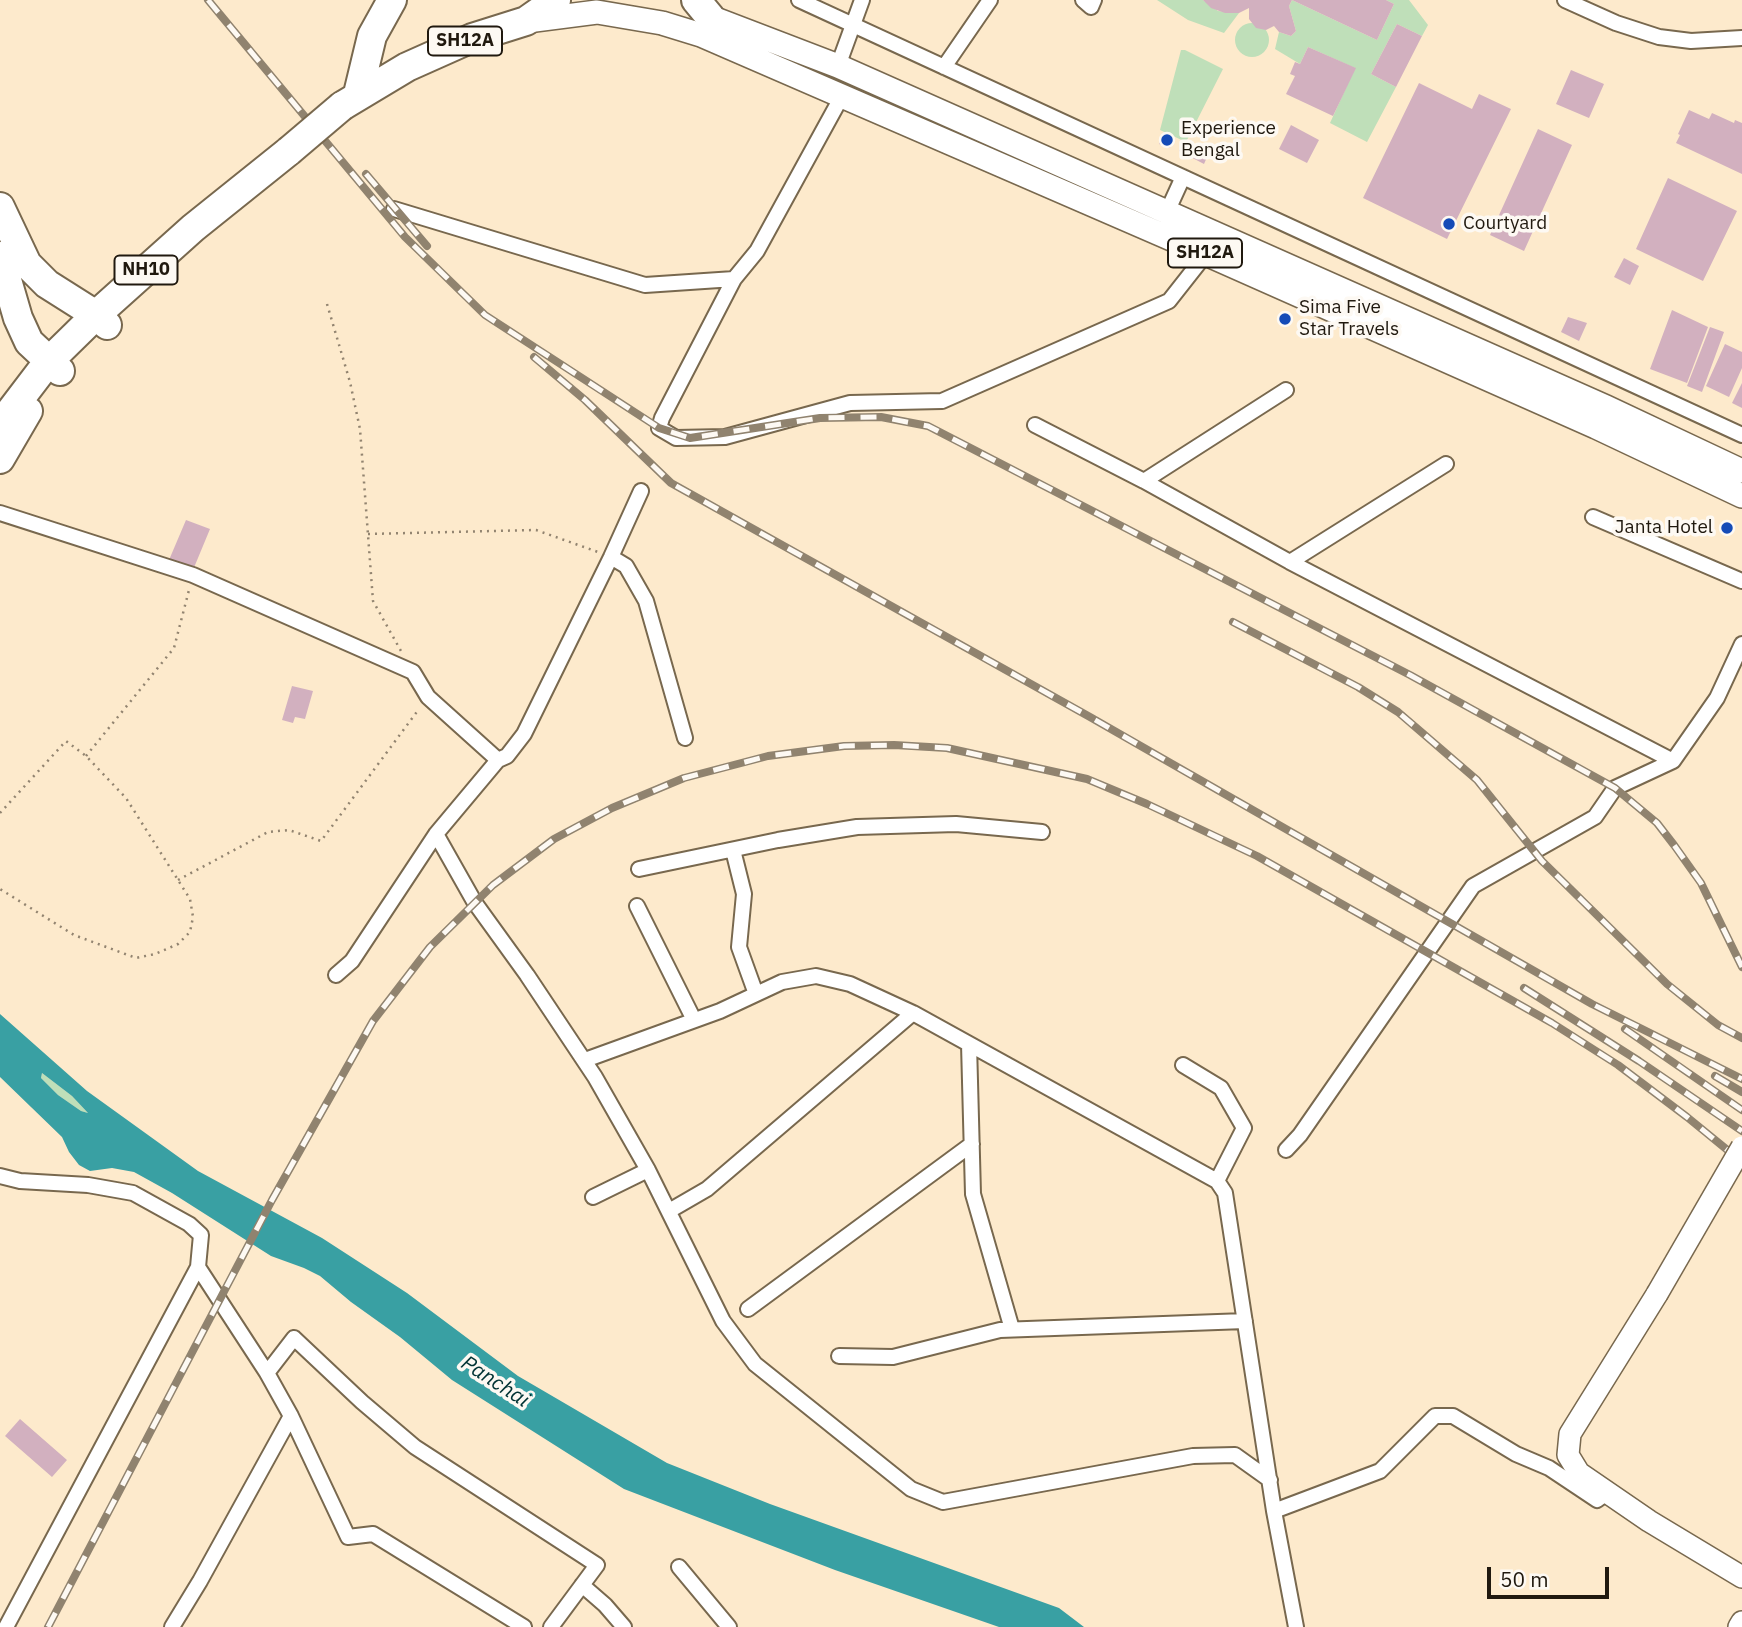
<!DOCTYPE html>
<style>
body{margin:0}
#map{position:relative;width:1742px;height:1627px;overflow:hidden;background:#fdeacc;font-family:"IBM Plex Sans",sans-serif}
canvas{display:block}
.scale{position:absolute;left:1487px;top:1567px;width:122px;height:32px;box-sizing:border-box;border:4px solid #20190f;border-top:0;padding-left:9px;font-size:21px;line-height:24px;white-space:nowrap;color:#20190f;-webkit-text-stroke:5px #fdf9f3;paint-order:stroke}
</style>
<div id="map">
<canvas width="1742" height="1627"></canvas>
<div class="scale">50 m</div>
</div>
<script>
const context = document.querySelector('canvas').getContext('2d');
context.lineJoin = 'round';
function paint(path, color) {
  context.fillStyle = color;
  context.fill(path, 'evenodd');
}
function poly(rows) {
  const path = new Path2D();
  for (const r of rows) {
    if (r.length === 3) {
      path.moveTo(r[0] + r[2], r[1]);
      path.arc(r[0], r[1], r[2], 0, 2 * Math.PI);
      continue;
    }
    path.moveTo(r[0], r[1]);
    for (let i = 2; i < r.length; i += 2) path.lineTo(r[i], r[i + 1]);
  }
  return path;
}
function stroke(path, color, width, dash) {
  context.strokeStyle = color;
  context.lineWidth = width;
  context.lineCap = dash ? 'butt' : 'round';
  context.setLineDash(dash || []);
  context.stroke(path);
}
function label(font, color, halo, rows, align = 'center') {
  context.font = font + ' "IBM Plex Sans",sans-serif';
  context.lineWidth = 7;
  context.setLineDash([]);
  context.textBaseline = 'middle';
  context.strokeStyle = halo;
  context.fillStyle = color;
  for (const [text, x, y, turn = 0] of rows) {
    context.save();
    context.translate(x, y);
    context.rotate((+turn || 0) * Math.PI / 180);
    context.textAlign = isNaN(turn) ? turn : align;
    if (halo) context.strokeText(text, 0, 0);
    context.fillText(text, 0, 0);
    context.restore();
  }
}
const green = poly([
 [1157,0,1203,0,1218,11,1239,13,1224,33,1188,20],
 [1292,0,1377,40,1394,4,1386,0,1409,0,1428,25,1422,36,1397,24,1371,74,1396,87,1367,142,1330,123,1355,68,1308,47,1300,64,1275,49,1279,32,1291,36,1296,31,1289,6],
 [1252,40,17],
 [1181,50,1185,50,1223,69,1186,142,1160,130],
 [42,1073,72,1096,88,1113,81,1111,58,1095,41,1078]
]);
const water = poly([
 [0,1014,87,1091,198,1171,322,1238,407,1293,518,1376,667,1463,770,1504,1059,1608,1084,1627,999,1627,835,1570,624,1489,452,1380,400,1337,351,1302,320,1276,304,1268,271,1256,172,1193,134,1172,112,1168,90,1171,79,1165,69,1152,62,1137,0,1077],
 [42,1073,72,1096,88,1113,81,1111,58,1095,41,1078]
]);
const building = poly([
 [1203,0,1386,0,1394,4,1377,40,1292,0,1289,6,1296,31,1291,36,1279,32,1274,26,1266,30,1256,28,1249,19,1249,8,1239,13,1225,13,1211,8],
 [1397,24,1422,36,1396,87,1371,74],
 [1308,47,1356,68,1333,116,1286,94,1295,76,1290,74,1295,62,1300,64],
 [1571,70,1604,84,1589,118,1556,104],
 [1419,83,1472,109,1479,94,1511,109,1447,239,1363,198],
 [1689,110,1709,119,1712,113,1734,123,1735,120,1742,123,1742,174,1676,143,1680,135,1678,134],
 [1291,125,1319,140,1307,163,1279,149],
 [1538,129,1572,145,1524,251,1490,235],
 [1163,133,1174,137,1170,148,1159,144],
 [1184,142,1208,155,1204,164,1179,151],
 [1668,178,1737,211,1703,281,1636,249],
 [1624,258,1639,266,1630,285,1614,277],
 [1672,310,1708,327,1687,383,1650,369],
 [1568,317,1587,323,1579,341,1561,332],
 [1710,327,1724,332,1702,392,1687,386],
 [1725,344,1742,352,1742,368,1729,397,1706,386],
 [1742,383,1742,408,1732,403],
 [186,520,210,529,193,570,169,560],
 [292,686,313,691,305,719,295,717,293,723,282,720],
 [20,1419,67,1460,52,1477,5,1436]
]);
const path = poly([
 [327,304,350,382,360,429,373,601,401,651],
 [368,534,536,530,598,552],
 [86,756,174,648,189,590],
 [0,813,66,741,86,756,126,798,190,899,193,917,190,932,178,944,155,954,136,958,74,935,0,889],
 [178,880,268,832,289,830,321,841,419,709]
]);
const street = poly([
 [799,0,1742,435],
 [1083,0,1091,7,1094,0],
 [1565,0,1616,23,1659,37,1691,41,1742,38],
 [838,66,862,0],
 [944,67,990,0],
 [842,96,757,251,734,279,662,418,659,428,676,438,725,437,850,403,942,401,1169,301,1206,254],
 [394,209,645,285,734,279],
 [1167,212,1183,177],
 [1035,425,1144,481,1290,562,1673,761],
 [1144,481,1286,390],
 [0,513,193,575,413,672,428,697,498,760],
 [1593,517,1742,581],
 [611,557,626,566,646,601,685,738],
 [1290,562,1446,464],
 [436,834,475,903,527,975,595,1077,648,1170,723,1321,755,1364,911,1489,943,1502,1193,1456,1235,1455,1270,1480],
 [733,850,744,894,739,947,756,994],
 [639,869,778,840,857,827,956,824,1042,832],
 [637,906,694,1020],
 [336,975,352,961,436,834,498,760,507,756,524,734,611,557,641,491],
 [969,1044,973,1194,1012,1329],
 [585,1060,720,1011,782,982,816,976,850,984,913,1013,1217,1181,1225,1193,1274,1511,1296,1627],
 [1183,1065,1221,1088,1244,1128,1217,1181],
 [1286,1150,1300,1135,1473,886,1595,817,1615,788,1673,761,1717,698,1742,644],
 [0,1176,20,1181,88,1185,133,1193,189,1224,201,1235,198,1267,267,1373,291,1416,348,1537,373,1534,524,1627],
 [593,1197,648,1170],
 [669,1211,707,1189,913,1013],
 [748,1309,972,1144],
 [839,1356,893,1357,1000,1330,1245,1321],
 [267,1373,294,1338,362,1402,415,1447,597,1565,551,1627],
 [1274,1511,1380,1471,1435,1416,1453,1416,1516,1454,1549,1468,1597,1500,1608,1492],
 [679,1567,729,1627],
 [582,1585,605,1605,624,1627],
 [6,1627,198,1267],
 [172,1627,200,1581,291,1416]
]);
const secondary = poly([
 [1657,1294,1570,1434,1568,1455,1579,1473,1649,1521,1742,1577],
 [1739,1627,1742,1622]
]);
const primary = poly([
 [710,17,838,66,1606,407,1742,471],
 [527,21,597,12,662,23,701,35,1206,254,1596,427,1742,496]
]);
const highway = poly([
 [696,0,710,17],
 [358,94,372,36,392,0],
 [342,106,407,67,472,38,526,21,556,0],
 [0,207,27,264,47,284,96,315,107,325],
 [0,256,18,318,29,342,60,371],
 [0,425,48,362,96,315,193,228,289,151],
 [0,459,28,411]
]);
const rail = poly([
 [208,0,405,237,485,315,659,428,690,438,820,418,881,417,928,426,1410,675,1615,788,1657,823,1674,845,1701,883,1742,967],
 [366,174,427,246],
 [534,357,585,400,671,483,1090,717,1592,1004,1742,1079],
 [1233,622,1358,687,1398,712,1477,780,1542,861,1667,984,1718,1025,1742,1038],
 [1524,988,1639,1061,1742,1131],
 [1625,1029,1742,1110],
 [1715,1076,1742,1092],
 [48,1627,272,1200,373,1021,430,947,493,885,554,839,612,808,684,778,768,756,844,746,894,745,947,748,1087,779,1147,804,1257,856,1552,1023,1618,1065,1687,1117,1742,1162]
]);
const secondaryBridge = poly([
 [1657,1294,1742,1147]
]);
const highwayBridge = poly([
 [289,151,342,106]
]);
const markers = [
 [1167,140,7,"#154bb7"],
 [1449,224,7,"#154bb7"],
 [1285,319,7,"#154bb7"],
 [1727,528,7,"#154bb7"]
];
const shields = [
 [465,41,74],
 [1205,253,74],
 [146,270,63]
];
const shieldNames = [
 ["SH12A",465,41],
 ["SH12A",1205,253],
 ["NH10",146,270]
];
const poiNames = [
 ["Experience",1181,129],
 ["Bengal",1181,151],
 ["Courtyard",1463,224],
 ["Sima Five",1299,308],
 ["Star Travels",1299,330],
 ["Janta Hotel",1713,528,"right"]
];
const waterNames = [
 ["Panchai",495,1382,33]
];
paint(green, '#bfdfb9');
paint(water, '#39a0a3');
paint(building, '#d2b0bf');
stroke(street, '#78684e', 18);
stroke(secondary, '#78684e', 24);
stroke(primary, '#78684e', 26);
stroke(highway, '#78684e', 32);
stroke(path, '#928470', 2.5, [2, 5]);
stroke(street, '#fff', 14);
stroke(secondary, '#fff', 21);
stroke(primary, '#fff', 23);
stroke(highway, '#fff', 28);
stroke(rail, '#90836f', 8);
stroke(rail, '#fdf9f3', 5, [16]);
stroke(secondaryBridge, '#78684e', 24, []);
stroke(highwayBridge, '#78684e', 32, []);
stroke(secondaryBridge, '#fff', 21);
stroke(highwayBridge, '#fff', 28);
for (const [x, y, r, color] of markers) {
  const dot = new Path2D();
  dot.arc(x, y, r, 0, 2 * Math.PI);
  context.fillStyle = color;
  context.fill(dot);
  stroke(dot, '#fdf9f3', 2.5);
}
for (const [x, y, w] of shields) {
  const box = new Path2D();
  box.roundRect(x - w / 2, y - 14.5, w, 29, 5);
  context.fillStyle = '#fdf9f3';
  context.fill(box);
  stroke(box, '#20190f', 2);
}
label('bold 18px', '#20190f', null, shieldNames);
label('19px', '#20190f', '#fdf9f3', poiNames, 'left');
label('italic 21px', '#003233', '#fdf9f3', waterNames);
</script>
